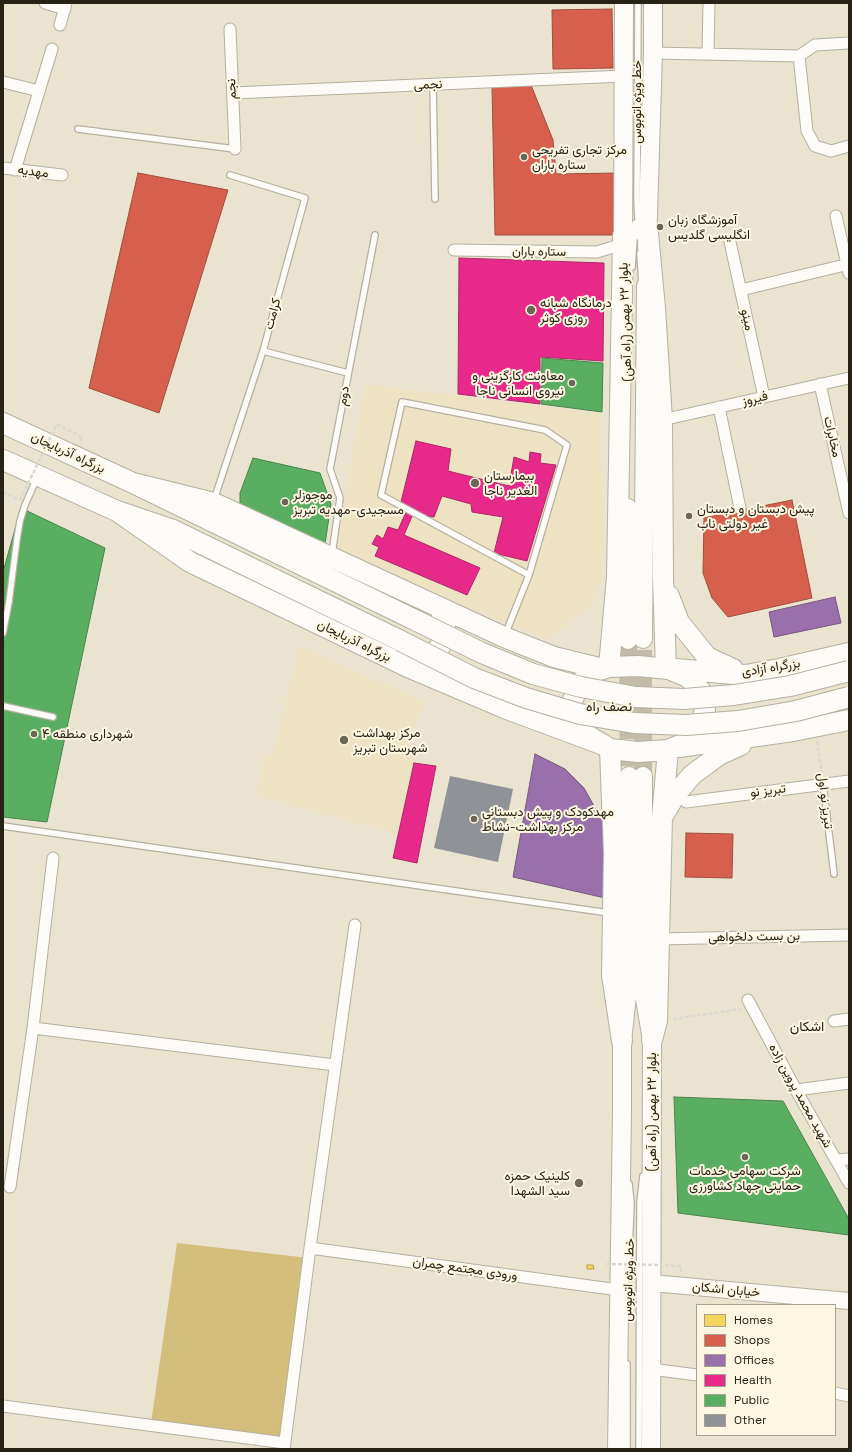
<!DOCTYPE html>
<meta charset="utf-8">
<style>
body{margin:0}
#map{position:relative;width:852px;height:1452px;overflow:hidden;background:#eae3d0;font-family:"Space Grotesk",sans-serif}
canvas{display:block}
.frame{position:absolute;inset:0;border:4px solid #262215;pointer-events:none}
.legend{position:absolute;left:696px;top:1304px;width:140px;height:132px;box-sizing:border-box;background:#fdf6e1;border:1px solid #a7a18f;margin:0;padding:5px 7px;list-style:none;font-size:12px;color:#262215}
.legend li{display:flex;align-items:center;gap:8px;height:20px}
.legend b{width:20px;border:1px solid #a7a18f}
</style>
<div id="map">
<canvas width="852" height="1452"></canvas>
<div class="frame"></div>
<ul class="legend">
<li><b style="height:11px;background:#f6d55c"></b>Homes</li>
<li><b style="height:11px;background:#d6604d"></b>Shops</li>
<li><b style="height:11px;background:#9970ab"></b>Offices</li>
<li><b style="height:11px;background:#e7298a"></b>Health</li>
<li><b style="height:11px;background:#5aae61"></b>Public</li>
<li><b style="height:11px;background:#8f9398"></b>Other</li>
</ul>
</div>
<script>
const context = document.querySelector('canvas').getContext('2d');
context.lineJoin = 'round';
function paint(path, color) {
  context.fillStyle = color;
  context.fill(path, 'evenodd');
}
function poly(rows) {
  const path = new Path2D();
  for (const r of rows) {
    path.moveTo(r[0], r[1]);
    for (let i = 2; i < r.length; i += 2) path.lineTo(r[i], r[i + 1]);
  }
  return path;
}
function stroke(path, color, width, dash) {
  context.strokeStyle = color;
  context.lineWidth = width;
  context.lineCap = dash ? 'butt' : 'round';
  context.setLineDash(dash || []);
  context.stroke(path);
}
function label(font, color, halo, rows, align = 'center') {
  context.font = font + ' "Space Grotesk",Vazirmatn,sans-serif';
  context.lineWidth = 4;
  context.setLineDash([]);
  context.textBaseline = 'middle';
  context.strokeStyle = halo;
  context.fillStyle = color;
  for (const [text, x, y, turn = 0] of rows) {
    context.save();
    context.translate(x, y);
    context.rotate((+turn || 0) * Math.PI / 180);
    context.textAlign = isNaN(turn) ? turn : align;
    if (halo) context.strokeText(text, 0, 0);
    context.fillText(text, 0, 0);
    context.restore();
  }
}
const built = poly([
 [365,384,602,414,602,577,592,604,548,640,335,551],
 [299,646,425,702,414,727,409,753,416,755,398,834,257,796,263,754,273,756]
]);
const forest = poly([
 [177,1243,309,1258,285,1439,151,1423]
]);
const homes = poly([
 [587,1265,593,1265,594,1269,587,1269,587,1265]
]);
const shops = poly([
 [612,9,613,68,553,69,552,10,612,9],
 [531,85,553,140,556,174,618,173,619,235,495,235,492,86,531,85],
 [138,173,228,190,159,413,89,388,138,173],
 [792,500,812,598,728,617,712,598,703,573,704,518,792,500],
 [686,833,733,834,732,878,685,877,686,833]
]);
const offices = poly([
 [835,597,841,623,774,637,769,612,835,597],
 [535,754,565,769,584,788,603,822,607,854,605,898,513,877,535,754]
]);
const health = poly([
 [459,258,604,263,603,361,540,357,540,404,458,394,459,258],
 [416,441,451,449,448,471,509,486,514,457,529,462,530,452,541,454,540,463,556,465,527,561,494,553,503,517,472,512,471,504,442,496,434,517,413,514,404,535,480,568,467,595,375,556,379,547,372,544,377,535,383,539,388,527,398,530,406,512,399,510,416,441],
 [414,763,436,766,417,863,393,858,414,763]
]);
const public = poly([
 [542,358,603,363,602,412,541,404,542,358],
 [253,458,320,473,331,504,325,544,240,505,240,493,253,458],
 [21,508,105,548,47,822,3,817,3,651,4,643,3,643,3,572,21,508],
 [674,1097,783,1101,849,1219,849,1235,678,1213,674,1097]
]);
const building = poly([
 [450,776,513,789,498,862,434,848]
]);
const primaryTunnel = poly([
 [628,640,629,776],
 [643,776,643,639]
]);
const path = poly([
 [57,424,82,437,80,441],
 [3,492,19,500],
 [817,741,822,774],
 [673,1019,741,1009],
 [665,1265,681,1266,681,1273]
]);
const lane = poly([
 [638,3,637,201,639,237],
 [433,84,435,199],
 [78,129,235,149],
 [640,253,642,285],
 [632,267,635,223],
 [263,351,348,373],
 [214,500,263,351,305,198,230,175],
 [332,554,340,498,330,469,375,235],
 [3,633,9,602,17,539,20,521,25,505,36,480],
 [505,635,529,575,567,445,545,430,402,402,381,495,529,575],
 [3,706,53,717],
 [823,784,834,874],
 [3,826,609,913],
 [628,1277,631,1203,629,1184],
 [627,1364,627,1449],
 [639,1449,640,1202,643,1176]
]);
const street = poly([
 [45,3,65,9],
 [60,25,66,3],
 [230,29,235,149],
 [653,53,799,56,815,45,849,43],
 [708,54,709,3],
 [799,56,807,131,815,146,831,151,849,146],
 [3,82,39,91],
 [233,93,624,76],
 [3,168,62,175],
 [15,170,52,49],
 [836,216,849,273],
 [730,242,764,397],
 [454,250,597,252,623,244],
 [741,290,849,264],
 [820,384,849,513],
 [719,407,740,508],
 [662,420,849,378],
 [686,802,849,781],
 [658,939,849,935],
 [748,1000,796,1090,849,1183],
 [834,1021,849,1019],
 [33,1028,335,1065],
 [796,1090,849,1083],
 [836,1160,849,1159],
 [10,1187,33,1028,53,858],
 [310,1248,619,1290],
 [651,1369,697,1375],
 [835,1393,849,1396],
 [3,1406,285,1443],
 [284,1449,310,1248,355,925]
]);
const secondary = poly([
 [652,1283,849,1301]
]);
const primary = poly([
 [647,248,653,53,653,3],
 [623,250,624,3],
 [628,508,628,640],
 [643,639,646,286],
 [643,776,643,988,652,1040,651,1449],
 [617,1449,622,1112,622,1041,628,987,629,776]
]);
const highway = poly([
 [648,233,655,308,662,420,663,578,666,669],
 [3,423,133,483,413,619],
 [3,460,117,511,173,530,401,641],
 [133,483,214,503,504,637,554,657,603,669],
 [117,511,190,562,408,667,507,709,604,745],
 [669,596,679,622,707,657,733,669],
 [417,664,426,661,440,647,445,626,442,617],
 [638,666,669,669,688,677,700,690,705,710,700,728,690,741,668,750,638,752,610,749,587,735,575,722,572,702,579,684,590,673,609,667,638,666],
 [609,667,617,577,623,236],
 [676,669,746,675,779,669,849,653],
 [679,747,793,731,849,720],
 [610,749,614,853,612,975,622,1041],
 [664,814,676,794,692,775,719,755,741,745],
 [652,1040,657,1021,662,817,668,750]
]);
const pathBridge = poly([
 [20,500,57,424],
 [606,1264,661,1265]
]);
const highwayBridge = poly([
 [413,619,482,653,533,674,581,687,636,697,684,699,734,695,790,686,849,671],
 [401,641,474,678,526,698,580,714,634,723,686,725,738,721,796,711,849,697]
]);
const markers = [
 [524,157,4,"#6b6656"],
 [660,227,4,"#6b6656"],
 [531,310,5,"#6b6656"],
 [572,383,4,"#6b6656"],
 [475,483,5,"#6b6656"],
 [285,502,4,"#6b6656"],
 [689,516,4,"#6b6656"],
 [34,734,4,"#6b6656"],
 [344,740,5,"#6b6656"],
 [474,819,4,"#6b6656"],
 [745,1157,4,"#6b6656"],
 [579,1183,5,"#6b6656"]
];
const streetNames = [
 ["نجمی",428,85,-2],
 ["نجم",232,89,-92],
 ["خط ویژه اتوبوس",637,102,-90],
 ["مهدیه",33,172,7],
 ["ستاره باران",539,252,1],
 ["کرامت",273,314,-75],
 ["مینو",747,320,78],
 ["بلوار ۲۲ بهمن (راه آهن)",626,322,-92],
 ["دوم",344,396,-80],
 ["فیروز",755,399,-13],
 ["مخابرات",832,437,77],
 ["بزرگراه آذربایجان",68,453,25],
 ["بزرگراه آذربایجان",354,641,26],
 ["بزرگراه آزادی",771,668,-9],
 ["تبریز نو",768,791,-7],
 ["تبریز نو اول",825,801,83],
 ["بن بست دلخواهی",754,937,-1],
 ["شهید محمد پروین زاده",800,1096,61],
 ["بلوار ۲۲ بهمن (راه آهن)",652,1112,-90],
 ["ورودی مجتمع چمران",465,1269,8],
 ["خط ویژه اتوبوس",629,1280,-88],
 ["خیابان اشکان",726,1290,5]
];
const poiNames = [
 ["مرکز تجاری تفریحی",532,150],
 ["ستاره باران",532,165],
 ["آموزشگاه زبان",668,220],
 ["انگلیسی گلدیس",668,235],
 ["درمانگاه شبانه",540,303],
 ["روزی کوثر",540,318],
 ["معاونت کارگزینی و",564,376,"right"],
 ["نیروی انسانی ناجا",564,391,"right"],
 ["بیمارستان",484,476],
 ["الغدیر ناجا",484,491],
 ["موجوزلر",293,495],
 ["مسجیدی-مهدیه تبریز",293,510],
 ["پیش دبستان و دبستان",697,509],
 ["غیر دولتی ناب",697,524],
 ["مرکز بهداشت",353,733],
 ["شهرستان تبریز",353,748],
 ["شهرداری منطقه ۴",42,734],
 ["مهدکودک و پیش دبستانی",482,812],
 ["مرکز بهداشت-نشاط",482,827],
 ["شرکت سهامی خدمات",745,1171,"center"],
 ["حمایتی جهاد کشاورزی",745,1186,"center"],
 ["کلینیک حمزه",570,1176,"right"],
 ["سید الشهدا",570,1191,"right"]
];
const neighbourhoodNames = [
 ["نصف راه",609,707],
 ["اشکان",807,1027]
];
paint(built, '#ede2c2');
paint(forest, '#d3be7b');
paint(homes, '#f6d55c');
stroke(homes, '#b89f47', 1);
paint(shops, '#d6604d');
stroke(shops, '#a14d3c', 1);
paint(offices, '#9970ab');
stroke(offices, '#76597e', 1);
paint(health, '#e7298a');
stroke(health, '#ad2767', 1);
paint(public, '#5aae61');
stroke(public, '#4a844a', 1);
paint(building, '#8f9398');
stroke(primaryTunnel, '#c3bcab', 18, [18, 9]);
stroke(lane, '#b5b0a1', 8);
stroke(street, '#b5b0a1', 13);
stroke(secondary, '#b5b0a1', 18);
stroke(primary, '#b5b0a1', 20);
stroke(highway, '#b5b0a1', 22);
stroke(path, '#dad8d3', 2.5, [4, 2]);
stroke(lane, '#fcfbf8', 5.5);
stroke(street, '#fcfbf8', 11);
stroke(secondary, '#fcfbf8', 16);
stroke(primary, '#fcfbf8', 18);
stroke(highway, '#fcfbf8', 20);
stroke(highwayBridge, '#b5b0a1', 22, []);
stroke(pathBridge, '#dad8d3', 2.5, [4, 2]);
stroke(highwayBridge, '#fcfbf8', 20);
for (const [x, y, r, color] of markers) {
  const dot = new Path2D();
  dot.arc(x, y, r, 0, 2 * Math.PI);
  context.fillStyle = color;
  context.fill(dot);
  stroke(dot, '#fdf6e1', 1.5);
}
label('13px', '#262215', '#fdf6e1', streetNames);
label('13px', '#262215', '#fdf6e1', poiNames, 'left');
label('14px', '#262215', '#fdf6e1', neighbourhoodNames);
</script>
